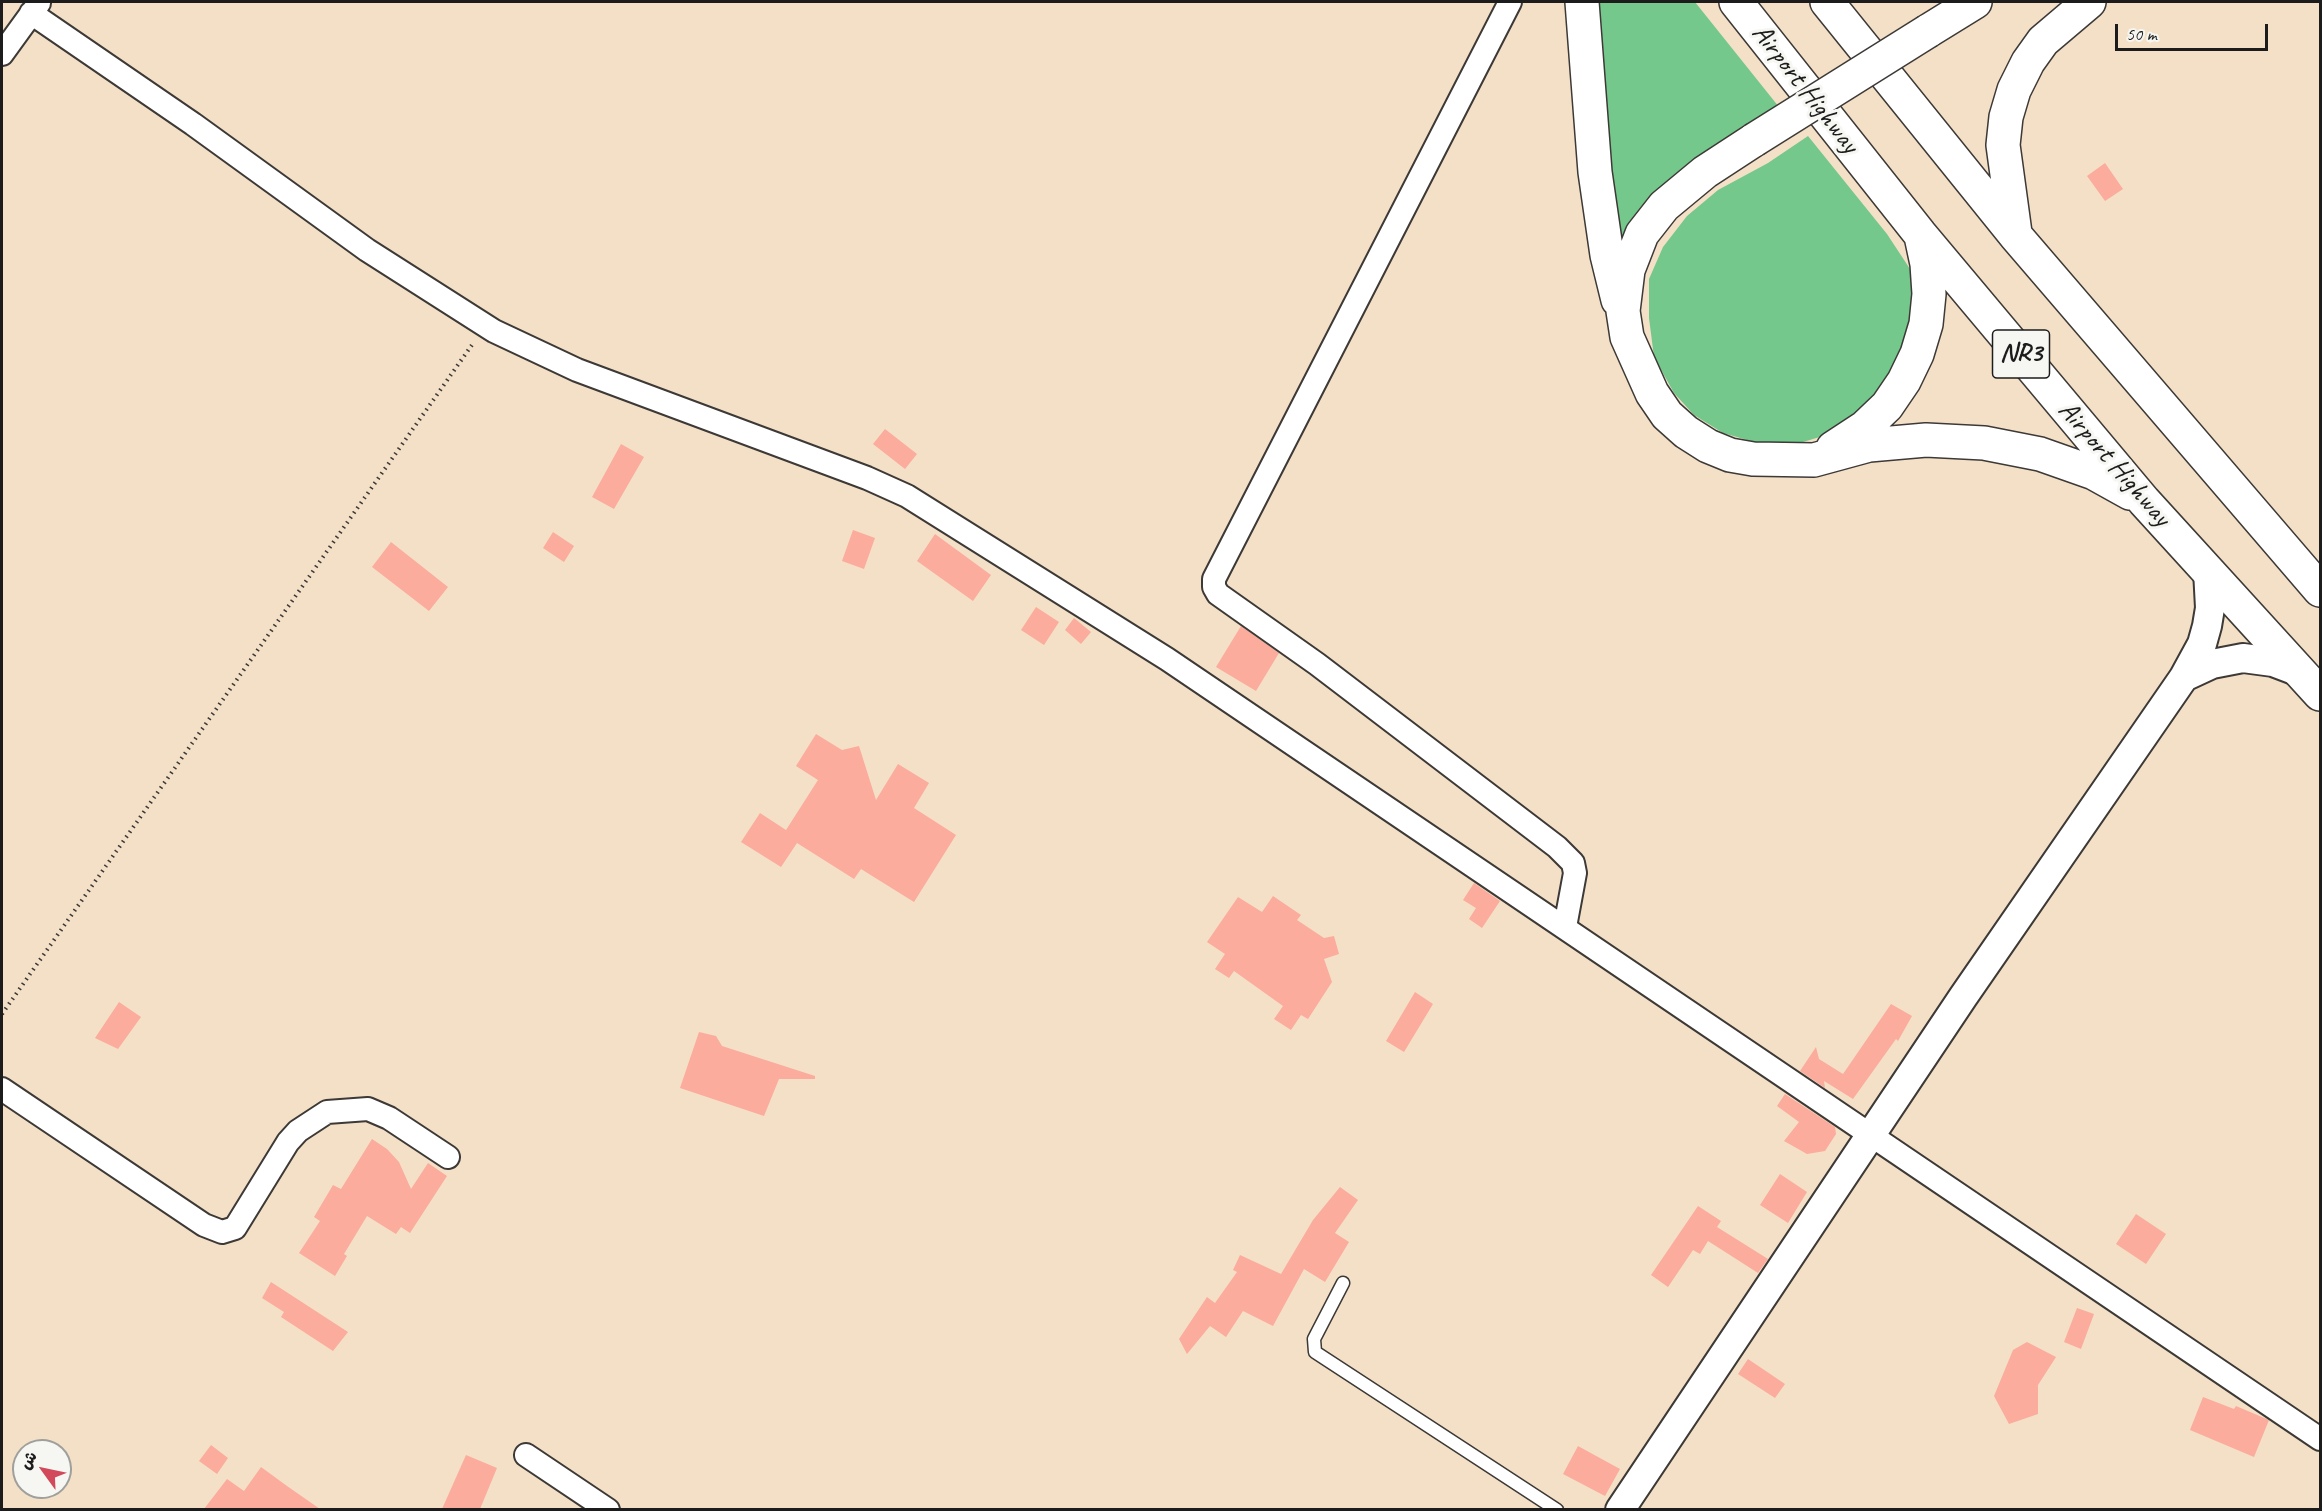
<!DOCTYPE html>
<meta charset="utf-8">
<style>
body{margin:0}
#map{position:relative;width:2322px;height:1511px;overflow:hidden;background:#f4e0c7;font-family:Caveat,"Playpen Sans Arabic",sans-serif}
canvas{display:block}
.frame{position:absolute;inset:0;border:3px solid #1c1c1c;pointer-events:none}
.north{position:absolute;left:12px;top:1439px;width:60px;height:60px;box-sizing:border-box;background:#f6f6f2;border:2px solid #9f9f9c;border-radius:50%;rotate:303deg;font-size:16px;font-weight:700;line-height:24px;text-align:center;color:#1c1c1c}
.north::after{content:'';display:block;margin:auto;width:21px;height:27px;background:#d1495b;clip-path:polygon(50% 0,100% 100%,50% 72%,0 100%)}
.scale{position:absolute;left:2115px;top:24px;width:153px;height:27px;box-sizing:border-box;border:3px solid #1c1c1c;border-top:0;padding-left:8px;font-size:18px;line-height:21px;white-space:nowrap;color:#1c1c1c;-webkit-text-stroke:4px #f6f6f2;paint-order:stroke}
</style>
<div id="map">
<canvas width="2322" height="1511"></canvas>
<div class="frame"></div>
<div class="north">ش</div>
<div class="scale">50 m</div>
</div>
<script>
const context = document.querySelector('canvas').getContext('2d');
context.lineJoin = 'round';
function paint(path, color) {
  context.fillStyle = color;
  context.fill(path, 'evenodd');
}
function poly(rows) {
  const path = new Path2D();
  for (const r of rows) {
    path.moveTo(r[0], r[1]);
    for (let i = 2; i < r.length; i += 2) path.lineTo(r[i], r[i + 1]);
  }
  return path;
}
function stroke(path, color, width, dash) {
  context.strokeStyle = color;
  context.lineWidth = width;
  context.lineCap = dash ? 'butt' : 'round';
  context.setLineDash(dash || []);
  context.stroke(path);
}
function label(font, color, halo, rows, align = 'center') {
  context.font = font + ' Caveat,sans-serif';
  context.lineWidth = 6;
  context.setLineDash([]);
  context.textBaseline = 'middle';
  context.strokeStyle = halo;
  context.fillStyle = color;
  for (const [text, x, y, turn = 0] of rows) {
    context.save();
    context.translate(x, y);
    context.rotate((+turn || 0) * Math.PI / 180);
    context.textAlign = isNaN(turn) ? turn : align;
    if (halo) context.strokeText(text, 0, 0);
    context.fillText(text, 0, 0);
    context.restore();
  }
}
const green = poly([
 [1597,2,1695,2,1779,107,1716,144,1675,174,1618,242],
 [1808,136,1887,234,1912,272,1914,300,1910,346,1896,380,1833,433,1803,442,1768,446,1723,433,1694,415,1674,393,1654,357,1649,318,1649,279,1663,247,1687,216,1718,190,1768,163]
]);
const building = poly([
 [2105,163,2123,189,2105,201,2087,176],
 [885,429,917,454,905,469,873,444],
 [621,444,644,457,614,509,592,497],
 [853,530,875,538,864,569,842,561],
 [553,532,574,546,564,562,543,548],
 [935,534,991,575,973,601,917,561],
 [391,542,448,587,429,611,372,567],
 [1036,607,1059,622,1044,645,1021,630],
 [1074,618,1091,632,1081,644,1065,630],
 [1241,626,1279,653,1256,691,1216,667],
 [816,734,842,750,859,746,876,800,898,764,929,783,914,808,956,835,914,902,861,869,854,879,797,843,781,867,741,842,760,813,786,830,818,780,796,766],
 [1474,883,1500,901,1482,928,1469,919,1476,908,1463,900],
 [1273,896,1301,915,1297,920,1324,938,1334,936,1339,954,1324,959,1332,982,1308,1019,1301,1015,1291,1030,1274,1019,1283,1006,1234,971,1229,978,1215,969,1225,954,1207,942,1238,897,1262,912],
 [1415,992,1433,1004,1404,1052,1386,1041],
 [119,1002,141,1017,118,1049,95,1038],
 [1891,1004,1912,1016,1898,1041,1896,1039,1853,1099,1824,1081,1825,1088,1800,1071,1816,1047,1819,1059,1843,1074],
 [699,1032,716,1036,722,1046,815,1076,815,1079,779,1079,764,1116,680,1088],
 [1785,1094,1835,1127,1836,1134,1825,1151,1807,1154,1784,1141,1799,1122,1777,1106],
 [372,1139,387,1149,399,1162,411,1189,428,1163,447,1176,410,1233,401,1227,396,1234,367,1216,344,1254,347,1256,335,1276,299,1253,320,1221,314,1217,333,1185,341,1189],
 [1780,1174,1807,1192,1788,1223,1760,1205],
 [1340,1187,1358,1200,1335,1233,1349,1242,1325,1282,1304,1269,1273,1326,1243,1311,1226,1337,1210,1326,1187,1354,1179,1339,1207,1297,1215,1303,1237,1272,1233,1270,1240,1255,1281,1274,1313,1220],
 [1698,1206,1721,1221,1717,1227,1768,1259,1758,1273,1708,1241,1700,1254,1693,1250,1668,1287,1651,1275],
 [2136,1214,2166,1234,2146,1264,2116,1244],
 [271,1282,348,1332,333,1351,281,1317,284,1312,262,1298],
 [2077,1308,2094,1314,2081,1349,2064,1342],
 [2027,1342,2056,1357,2038,1385,2038,1414,2009,1424,1994,1396,2013,1350],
 [1748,1359,1785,1384,1775,1398,1738,1374],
 [2203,1397,2234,1409,2236,1406,2269,1420,2254,1457,2190,1430],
 [211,1445,228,1458,217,1474,199,1461],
 [1578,1446,1620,1469,1605,1496,1563,1474],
 [466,1455,497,1468,480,1509,442,1509],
 [261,1467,287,1486,320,1509,204,1509,227,1479,244,1491]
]);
const path = poly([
 [2,1014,474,342]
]);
const service = poly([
 [1343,1283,1314,1339,1315,1352,1557,1510]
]);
const minor = poly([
 [1510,2,1214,579,1214,587,1218,594,1317,664,1557,847,1573,863,1575,873,1565,927],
 [31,13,193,124,367,250,494,331,577,370,867,478,907,496,1167,659,2320,1439],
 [2,54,39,3],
 [2,1089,204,1225,222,1232,235,1228,288,1142,298,1131,327,1112,368,1109,389,1118,448,1157],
 [526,1455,608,1510]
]);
const tertiary = poly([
 [2184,677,2212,664,2243,658,2273,662,2302,673],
 [1620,1510,1963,997,2184,677,2202,644,2207,626,2210,608,2208,570]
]);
const trunk = poly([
 [1582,2,1595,172,1607,255,1618,300],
 [1736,2,1920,234,2144,501,2320,694],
 [1827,2,2015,235,2320,590],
 [1928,31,1975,2],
 [1754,140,1705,172,1664,206,1642,234,1628,270,1623,311,1627,337,1652,393,1667,415,1686,432,1708,446,1730,455,1753,459,1814,460,1869,445,1926,440,1984,443,2040,454,2094,473,2130,493],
 [2015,233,2003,145,2006,117,2014,90,2028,62,2043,41,2089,2],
 [1833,448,1865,427,1887,406,1904,381,1917,354,1926,324,1929,294,1927,264,1921,236]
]);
const trunkBridge = poly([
 [1754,140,1928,31]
]);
const shields = [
 [2021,354,57]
];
const shieldNames = [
 ["NR3",2021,354]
];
const streetNames = [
 ["Airport Highway",1805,89,52],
 ["Airport Highway",2114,464,49]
];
paint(green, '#74c88b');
paint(building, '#fbac9c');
stroke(service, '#3c3936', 15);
stroke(minor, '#3c3936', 26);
stroke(tertiary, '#3c3936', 32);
stroke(trunk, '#3c3936', 36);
stroke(path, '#3c3936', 4, [1.5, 4.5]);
stroke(service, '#fff', 12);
stroke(minor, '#fff', 22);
stroke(tertiary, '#fff', 28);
stroke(trunk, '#fff', 33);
stroke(trunkBridge, '#3c3936', 36, []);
stroke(trunkBridge, '#fff', 33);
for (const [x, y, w] of shields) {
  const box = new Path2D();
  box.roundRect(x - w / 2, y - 24, w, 48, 4.5);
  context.fillStyle = '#f6f6f2';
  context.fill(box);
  stroke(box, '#1c1c1c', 1.5);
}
label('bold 27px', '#1c1c1c', null, shieldNames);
label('28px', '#1c1c1c', '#f6f6f2', streetNames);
</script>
